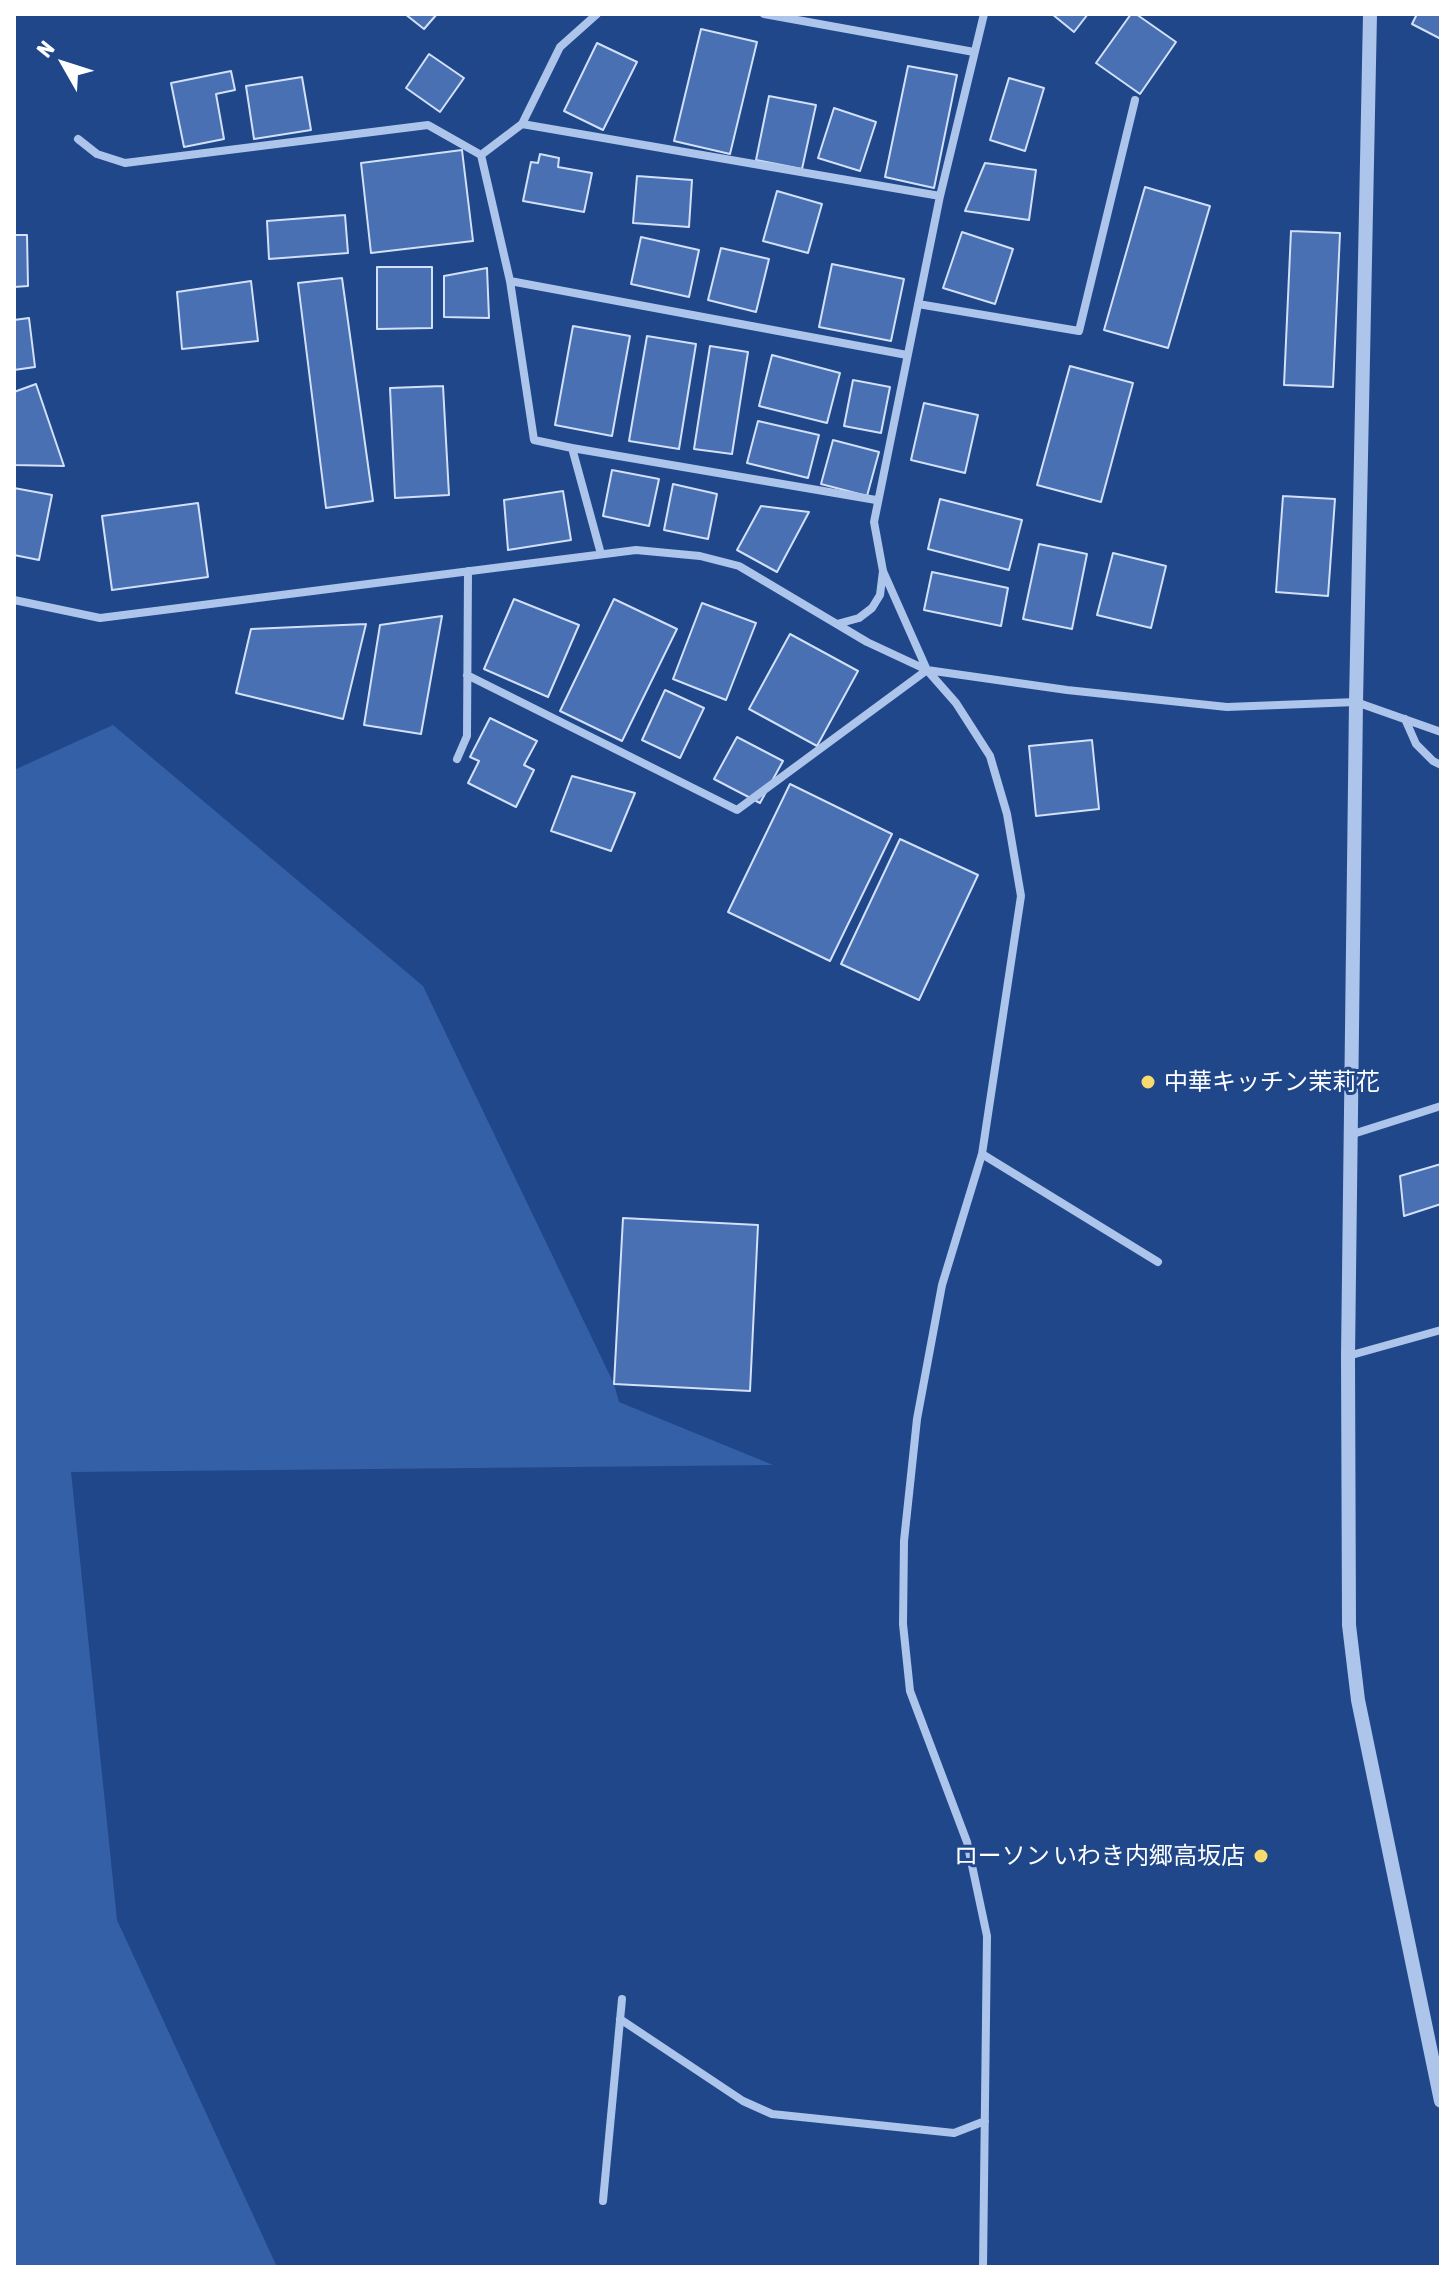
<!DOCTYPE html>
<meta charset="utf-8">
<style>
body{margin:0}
#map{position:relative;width:1455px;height:2281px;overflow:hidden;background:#20478a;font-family:"Asap Condensed",sans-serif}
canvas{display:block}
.frame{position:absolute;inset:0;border:16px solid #fff;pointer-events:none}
.north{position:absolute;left:24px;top:24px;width:80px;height:80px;-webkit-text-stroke:6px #20478a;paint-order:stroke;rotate:309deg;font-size:22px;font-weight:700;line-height:32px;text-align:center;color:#fff}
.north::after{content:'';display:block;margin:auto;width:28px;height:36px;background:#fff;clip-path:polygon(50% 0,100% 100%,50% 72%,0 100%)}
</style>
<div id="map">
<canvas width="1455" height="2281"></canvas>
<div class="frame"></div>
<div class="north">N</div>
</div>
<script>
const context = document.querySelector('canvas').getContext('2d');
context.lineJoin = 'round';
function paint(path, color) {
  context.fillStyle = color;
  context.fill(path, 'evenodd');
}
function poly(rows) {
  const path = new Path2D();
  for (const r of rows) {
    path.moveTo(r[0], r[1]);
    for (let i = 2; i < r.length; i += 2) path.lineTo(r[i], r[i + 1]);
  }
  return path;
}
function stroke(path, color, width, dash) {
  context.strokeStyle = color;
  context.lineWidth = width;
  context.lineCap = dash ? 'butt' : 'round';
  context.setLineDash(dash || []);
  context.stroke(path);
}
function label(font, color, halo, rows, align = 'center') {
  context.font = font + ' "Asap Condensed","Noto Sans JP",sans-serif';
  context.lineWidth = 6;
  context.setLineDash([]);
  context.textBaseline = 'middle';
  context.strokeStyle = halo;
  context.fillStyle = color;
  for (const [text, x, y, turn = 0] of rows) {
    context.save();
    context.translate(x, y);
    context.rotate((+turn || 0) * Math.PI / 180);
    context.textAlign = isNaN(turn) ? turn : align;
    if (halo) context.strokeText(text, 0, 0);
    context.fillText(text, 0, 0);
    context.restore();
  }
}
const green = poly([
 [113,725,423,986,614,1384,619,1402,773,1465,71,1472,117,1920,277,2267,14,2267,14,770]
]);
const building = poly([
 [405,14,437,14,424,29,405,14],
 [1052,14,1088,14,1074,32,1052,14],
 [1131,14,1136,14,1176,42,1140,94,1096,63,1131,14],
 [1417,14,1441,14,1441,39,1412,24,1417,14],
 [701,29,757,42,730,154,674,141,701,29],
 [597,43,637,62,603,130,564,111,597,43],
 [429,54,464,78,440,112,406,88,429,54],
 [908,66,957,75,934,188,885,177,908,66],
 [231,71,235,90,216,94,224,139,184,147,171,83,231,71],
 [302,77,311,130,254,139,246,86,302,77],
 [1009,78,1044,88,1025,151,990,140,1009,78],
 [769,96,816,105,802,169,756,160,769,96],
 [834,108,876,122,860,171,818,158,834,108],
 [462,150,473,241,371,253,361,163,462,150],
 [540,154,559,158,558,167,592,173,584,212,523,201,531,162,538,163,540,154],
 [985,163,1036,170,1029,220,965,211,985,163],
 [637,176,692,180,689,227,633,223,637,176],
 [1145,187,1210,206,1168,348,1104,330,1145,187],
 [777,191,822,204,808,253,763,241,777,191],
 [345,215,348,253,269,259,267,221,345,215],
 [1291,231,1340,233,1333,387,1284,385,1291,231],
 [962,232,1013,249,995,304,943,288,962,232],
 [14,235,27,235,28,286,14,287,14,235],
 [641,237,699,250,689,297,631,284,641,237],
 [721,248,769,259,756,312,708,300,721,248],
 [832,264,904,279,891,341,819,327,832,264],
 [377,267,432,267,432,328,377,329,377,267],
 [487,268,489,318,444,317,444,276,487,268],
 [342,278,373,501,326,508,298,283,342,278],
 [251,281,258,341,182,349,177,292,251,281],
 [29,318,35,367,14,370,14,320,29,318],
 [573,326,630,336,612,436,555,425,573,326],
 [647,336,696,344,679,449,629,441,647,336],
 [710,346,748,352,732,454,694,449,710,346],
 [772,355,840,373,827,423,759,406,772,355],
 [1070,366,1133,383,1101,502,1037,485,1070,366],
 [853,380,890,387,881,433,844,426,853,380],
 [36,384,64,466,14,465,14,392,36,384],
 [443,386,449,495,395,498,390,388,443,386],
 [924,403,978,415,965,473,911,460,924,403],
 [758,421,819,435,808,478,747,463,758,421],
 [833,440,879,452,867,496,821,484,833,440],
 [612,470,659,479,649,526,603,516,612,470],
 [673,484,717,494,708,539,664,530,673,484],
 [14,488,52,495,39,560,14,555,14,488],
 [563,491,571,540,508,550,504,500,563,491],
 [1283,496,1335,499,1328,596,1276,592,1283,496],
 [940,499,1022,520,1009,570,928,549,940,499],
 [198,503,208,577,112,590,102,516,198,503],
 [761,506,809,512,777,572,737,550,761,506],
 [1039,544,1087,554,1072,629,1023,619,1039,544],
 [1113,553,1166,566,1151,628,1097,615,1113,553],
 [932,572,1008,588,1001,626,924,610,932,572],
 [514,599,579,625,548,697,484,669,514,599],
 [614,599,677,629,622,741,560,711,614,599],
 [702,603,756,623,726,700,673,679,702,603],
 [442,616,421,734,364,725,380,625,442,616],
 [366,624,343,719,236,693,251,629,366,624],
 [790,634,858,671,817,746,749,709,790,634],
 [665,690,704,708,680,758,642,740,665,690],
 [490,718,537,741,524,765,534,770,516,807,468,783,479,761,470,757,490,718],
 [737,737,783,761,760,803,714,779,737,737],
 [1092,740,1099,809,1036,816,1029,746,1092,740],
 [572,776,635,793,611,851,551,831,572,776],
 [790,784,892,834,830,961,728,912,790,784],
 [900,839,978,875,919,1000,841,964,900,839],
 [1441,1164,1441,1204,1404,1216,1400,1176,1441,1164],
 [623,1218,758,1225,750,1391,614,1384,623,1218]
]);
const minor = poly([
 [764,14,974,52],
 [522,124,560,47,597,14],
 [78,139,97,154,125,163,428,125,481,155,522,124,940,196],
 [481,155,510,281,534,440,572,448],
 [510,281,907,355],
 [918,304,1079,331,1135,100],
 [601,554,572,448,876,500],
 [14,600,100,618,636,550,700,556,739,566,867,642,927,670,956,703,990,756,1007,814,1021,896,982,1154,942,1285,917,1419,904,1541,903,1624,910,1691,967,1842,987,1936,983,2267],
 [837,624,859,618,872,608,880,595,883,571],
 [927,670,883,571,874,522,940,196,984,14],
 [467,675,737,810,927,670,1067,690,1227,707,1356,702,1441,732],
 [1405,719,1416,744,1433,761,1441,765],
 [457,759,467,736,468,571],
 [1353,1134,1441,1106],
 [982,1154,1158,1262],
 [1348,1356,1441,1330],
 [620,2019,743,2101,772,2114,954,2133,985,2121],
 [603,2201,622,1999]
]);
const tertiary = poly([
 [1370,14,1356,702,1348,1356,1349,1625,1358,1700,1441,2101]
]);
const markers = [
 [1148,1082,8,"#f8da6e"],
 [1261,1856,8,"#f8da6e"]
];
const poiNames = [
 ["中華キッチン茉莉花",1164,1082],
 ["ローソン いわき内郷高坂店",1245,1856,"right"]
];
paint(green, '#3460a7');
paint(building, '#4970b2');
stroke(building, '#d2e0f8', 2);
stroke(minor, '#adc4eb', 8);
stroke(tertiary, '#adc4eb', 14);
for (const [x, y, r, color] of markers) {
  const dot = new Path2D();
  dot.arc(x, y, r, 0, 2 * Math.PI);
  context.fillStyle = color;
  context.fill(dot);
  stroke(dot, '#20478a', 3);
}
label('24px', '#fff', '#20478a', poiNames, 'left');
</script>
